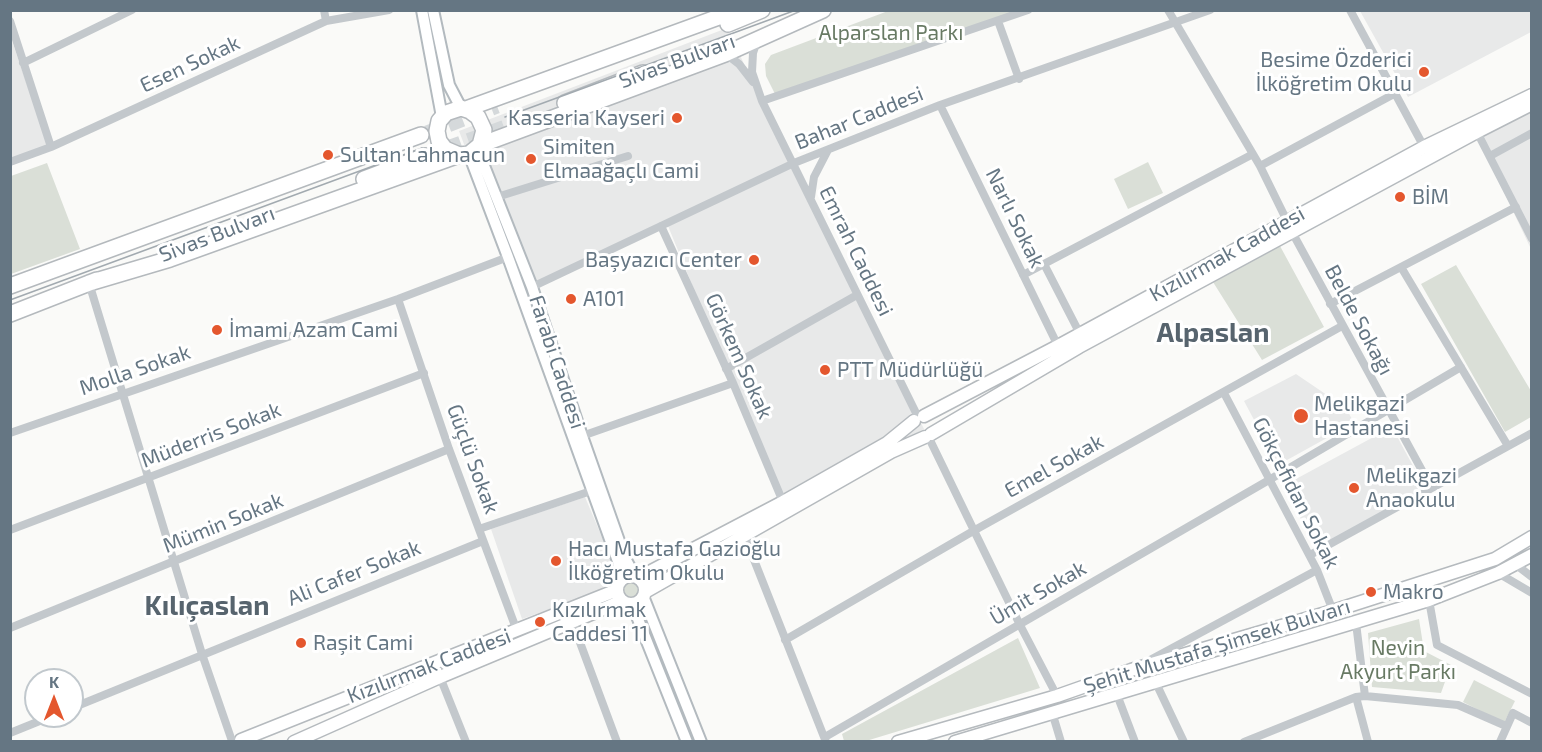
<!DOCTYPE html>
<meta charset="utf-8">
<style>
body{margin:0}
#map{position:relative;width:1542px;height:752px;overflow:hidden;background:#fafaf8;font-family:"Exo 2",sans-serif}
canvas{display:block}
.frame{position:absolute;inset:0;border:12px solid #657683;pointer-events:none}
.north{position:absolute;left:24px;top:668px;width:60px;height:60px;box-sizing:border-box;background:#fff;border:2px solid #c1c8cd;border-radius:50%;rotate:0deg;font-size:16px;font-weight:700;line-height:24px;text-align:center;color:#657683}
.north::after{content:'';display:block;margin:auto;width:21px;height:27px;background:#e4572e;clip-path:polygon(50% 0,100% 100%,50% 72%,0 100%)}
</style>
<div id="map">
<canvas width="1542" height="752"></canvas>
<div class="frame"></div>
<div class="north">K</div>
</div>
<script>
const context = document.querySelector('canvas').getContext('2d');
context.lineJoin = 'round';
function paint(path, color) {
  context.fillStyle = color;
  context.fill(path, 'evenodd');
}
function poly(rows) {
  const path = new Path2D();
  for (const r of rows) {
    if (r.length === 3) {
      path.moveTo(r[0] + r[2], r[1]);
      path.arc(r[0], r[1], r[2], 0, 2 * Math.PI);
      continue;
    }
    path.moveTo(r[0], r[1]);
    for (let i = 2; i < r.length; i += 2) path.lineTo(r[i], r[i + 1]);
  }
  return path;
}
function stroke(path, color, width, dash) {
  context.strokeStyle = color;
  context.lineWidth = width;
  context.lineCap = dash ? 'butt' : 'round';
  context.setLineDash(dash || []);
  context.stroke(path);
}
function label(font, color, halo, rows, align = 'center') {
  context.font = font + ' "Exo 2",sans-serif';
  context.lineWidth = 6;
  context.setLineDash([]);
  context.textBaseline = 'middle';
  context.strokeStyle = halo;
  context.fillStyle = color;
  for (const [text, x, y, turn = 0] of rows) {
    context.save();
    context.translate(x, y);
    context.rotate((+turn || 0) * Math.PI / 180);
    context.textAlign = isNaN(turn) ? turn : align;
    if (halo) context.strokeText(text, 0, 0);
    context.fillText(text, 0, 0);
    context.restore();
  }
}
const built = poly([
 [1360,11,1531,11,1531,32,1408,97],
 [727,28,794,169,924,429,784,509,668,226,520,292,459,131],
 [10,35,48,146,10,162],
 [1531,105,1531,249,1477,136],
 [1296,374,1346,408,1354,423,1278,465,1244,401],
 [1392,427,1426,490,1317,549,1283,486],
 [585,497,610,556,610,567,605,585,600,591,522,619,491,529]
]);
const green = poly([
 [888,11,1015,11,776,96,766,76,765,64,771,55],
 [1148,162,1163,193,1128,209,1114,179],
 [47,163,80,249,11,274,11,176],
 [1280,246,1324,327,1262,360,1213,282],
 [1456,265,1531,391,1531,417,1505,432,1421,284],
 [631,590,7],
 [1419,619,1424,651,1451,665,1441,693,1372,687,1368,633],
 [1018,638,1040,688,866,741,844,741,842,734],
 [1474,680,1515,701,1504,723,1463,702]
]);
const highwayTunnel = poly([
 [427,133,497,106],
 [425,156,506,127]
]);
const street = poly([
 [324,10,326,21],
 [1168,10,1260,166,1287,221],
 [1350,10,1424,147],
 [10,21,51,147],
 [998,21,1019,79],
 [757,41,753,53,752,72,762,101,918,417],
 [726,54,739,64,753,82],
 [23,63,132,10],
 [762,101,1028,10],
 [940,105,1058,346],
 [1477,132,1532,239],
 [1490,156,1532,133],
 [10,162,51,147,326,21,389,10],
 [1260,166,1394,94],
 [497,197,628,156],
 [811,197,814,177,828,150],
 [661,226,733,383,783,502],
 [1292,232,1431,487],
 [1044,264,1080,334],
 [1401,267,1508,446],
 [1023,275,1253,154],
 [89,283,202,654,232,741],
 [532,287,794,163,940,105,1210,10],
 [398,299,449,449,517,631],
 [1330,304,1516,207],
 [726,369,857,295],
 [1224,393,1317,570,1333,611],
 [10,433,398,299,508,257],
 [582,436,733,383],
 [928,436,1020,625,1057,696],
 [479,529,591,491],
 [10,530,424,373],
 [745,537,826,742],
 [1310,555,1532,433],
 [1515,564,1532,577],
 [1498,573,1532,593],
 [1429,600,1437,645,1532,694],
 [572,621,617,742],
 [1356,623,1365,696],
 [10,628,449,449],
 [785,640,975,530,1342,326],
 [1150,660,1317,570],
 [440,677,466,742],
 [1155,681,1184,742],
 [1116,692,1135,742],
 [1356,697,1368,742],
 [72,708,483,541],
 [1052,712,1061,742],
 [10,733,52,716],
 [825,737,1269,480,1461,367],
 [1244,742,1356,697,1365,696,1458,705,1506,726],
 [1500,742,1513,713,1532,723]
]);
const secondary = poly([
 [422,10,442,117],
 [433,10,449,85,461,108],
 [477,148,532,287,582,436,625,558,635,577],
 [469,154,508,257,619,564,619,582],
 [643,596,701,742],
 [632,604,687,742]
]);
const primary = poly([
 [924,416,1058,346,1424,147,1532,95],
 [931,434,1079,347,1477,132,1532,104],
 [631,590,14],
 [638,578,783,502,887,443,914,421],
 [645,592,891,452,925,437],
 [241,740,617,590],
 [294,742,440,677,622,601],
 [898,742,1057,696,1131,670,1333,611,1495,559,1532,537],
 [955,742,1429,600,1498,573,1532,555]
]);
const highway = poly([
 [728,24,762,10],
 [565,103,643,73],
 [466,109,738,10],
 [480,145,725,54,823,10],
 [364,179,425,156],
 [89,283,170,259,459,155,469,154,480,145,484,130,478,117,470,111,461,108,446,113,439,121,437,131,439,141,445,149,459,155],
 [10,286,421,135],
 [10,314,97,280]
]);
const tram = poly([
 [505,117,796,10],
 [10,300,422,148]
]);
const markers = [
 [1424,72,6,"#e4572e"],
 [677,118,6,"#e4572e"],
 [328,155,6,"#e4572e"],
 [531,159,6,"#e4572e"],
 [1400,197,6,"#e4572e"],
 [754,260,6,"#e4572e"],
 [571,299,6,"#e4572e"],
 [217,330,6,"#e4572e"],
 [825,370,6,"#e4572e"],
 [1301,416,8,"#e4572e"],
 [1354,488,6,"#e4572e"],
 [556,561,6,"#e4572e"],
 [1371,592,6,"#e4572e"],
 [540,622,6,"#e4572e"],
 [301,643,6,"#e4572e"]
];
const parkNames = [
 ["Alparslan Parkı",891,33],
 ["Nevin",1398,648],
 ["Akyurt Parkı",1398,672]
];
const poiNames = [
 ["Besime Özderici",1412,60,"right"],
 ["İlköğretim Okulu",1412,84,"right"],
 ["Kasseria Kayseri",665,118,"right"],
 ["Simiten",543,147],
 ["Elmaağaçlı Cami",543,171],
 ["Sultan Lahmacun",340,155],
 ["BİM",1412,197],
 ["Başyazıcı Center",742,260,"right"],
 ["A101",583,299],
 ["İmami Azam Cami",229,330],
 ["PTT Müdürlüğü",837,370],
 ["Melikgazi",1314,404],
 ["Hastanesi",1314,428],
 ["Melikgazi",1366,476],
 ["Anaokulu",1366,500],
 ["Hacı Mustafa Gazioğlu",568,549],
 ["İlköğretim Okulu",568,573],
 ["Makro",1383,592],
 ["Kızılırmak",552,610],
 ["Caddesi 11",552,634],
 ["Raşit Cami",313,643]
];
const streetNames = [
 ["Sivas Bulvarı",677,61,-20],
 ["Esen Sokak",190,64,-25],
 ["Bahar Caddesi",859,118,-22],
 ["Narlı Sokak",1015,218,64],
 ["Sivas Bulvarı",217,234,-21],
 ["Emrah Caddesi",856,251,64],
 ["Kızılırmak Caddesi",1227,254,-29],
 ["Belde Sokağı",1359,320,62],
 ["Görkem Sokak",739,356,66],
 ["Farabi Caddesi",557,362,72],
 ["Molla Sokak",135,370,-19],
 ["Müderris Sokak",211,435,-21],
 ["Güçlü Sokak",473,459,70],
 ["Emel Sokak",1054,466,-29],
 ["Gökçefidan Sokak",1296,493,63],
 ["Mümin Sokak",223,523,-22],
 ["Ali Cafer Sokak",354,573,-22],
 ["Ümit Sokak",1038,593,-30],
 ["Şehit Mustafa Şimsek Bulvarı",1217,646,-17],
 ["Kızılırmak Caddesi",429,666,-21]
];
const districtNames = [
 ["Alpaslan",1213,333],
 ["Kılıçaslan",207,606]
];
paint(built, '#e8e9e9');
paint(green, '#dadfd7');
stroke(highwayTunnel, '#d5d9db', 15, [15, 8]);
stroke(secondary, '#b3babf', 14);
stroke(primary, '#b5babe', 15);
stroke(highway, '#b4b9bd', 18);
stroke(street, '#c3c8cc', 8);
stroke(secondary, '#fff', 10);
stroke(primary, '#fff', 12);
stroke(highway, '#fff', 15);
stroke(tram, '#a2aab0', 1.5);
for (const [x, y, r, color] of markers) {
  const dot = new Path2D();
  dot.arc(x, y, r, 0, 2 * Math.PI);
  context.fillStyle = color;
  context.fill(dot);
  stroke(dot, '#fff', 2);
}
label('21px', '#687a64', '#fff', parkNames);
label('21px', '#657683', '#fff', poiNames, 'left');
label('21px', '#657683', '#fff', streetNames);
label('bold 27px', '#57646e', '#fff', districtNames);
</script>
